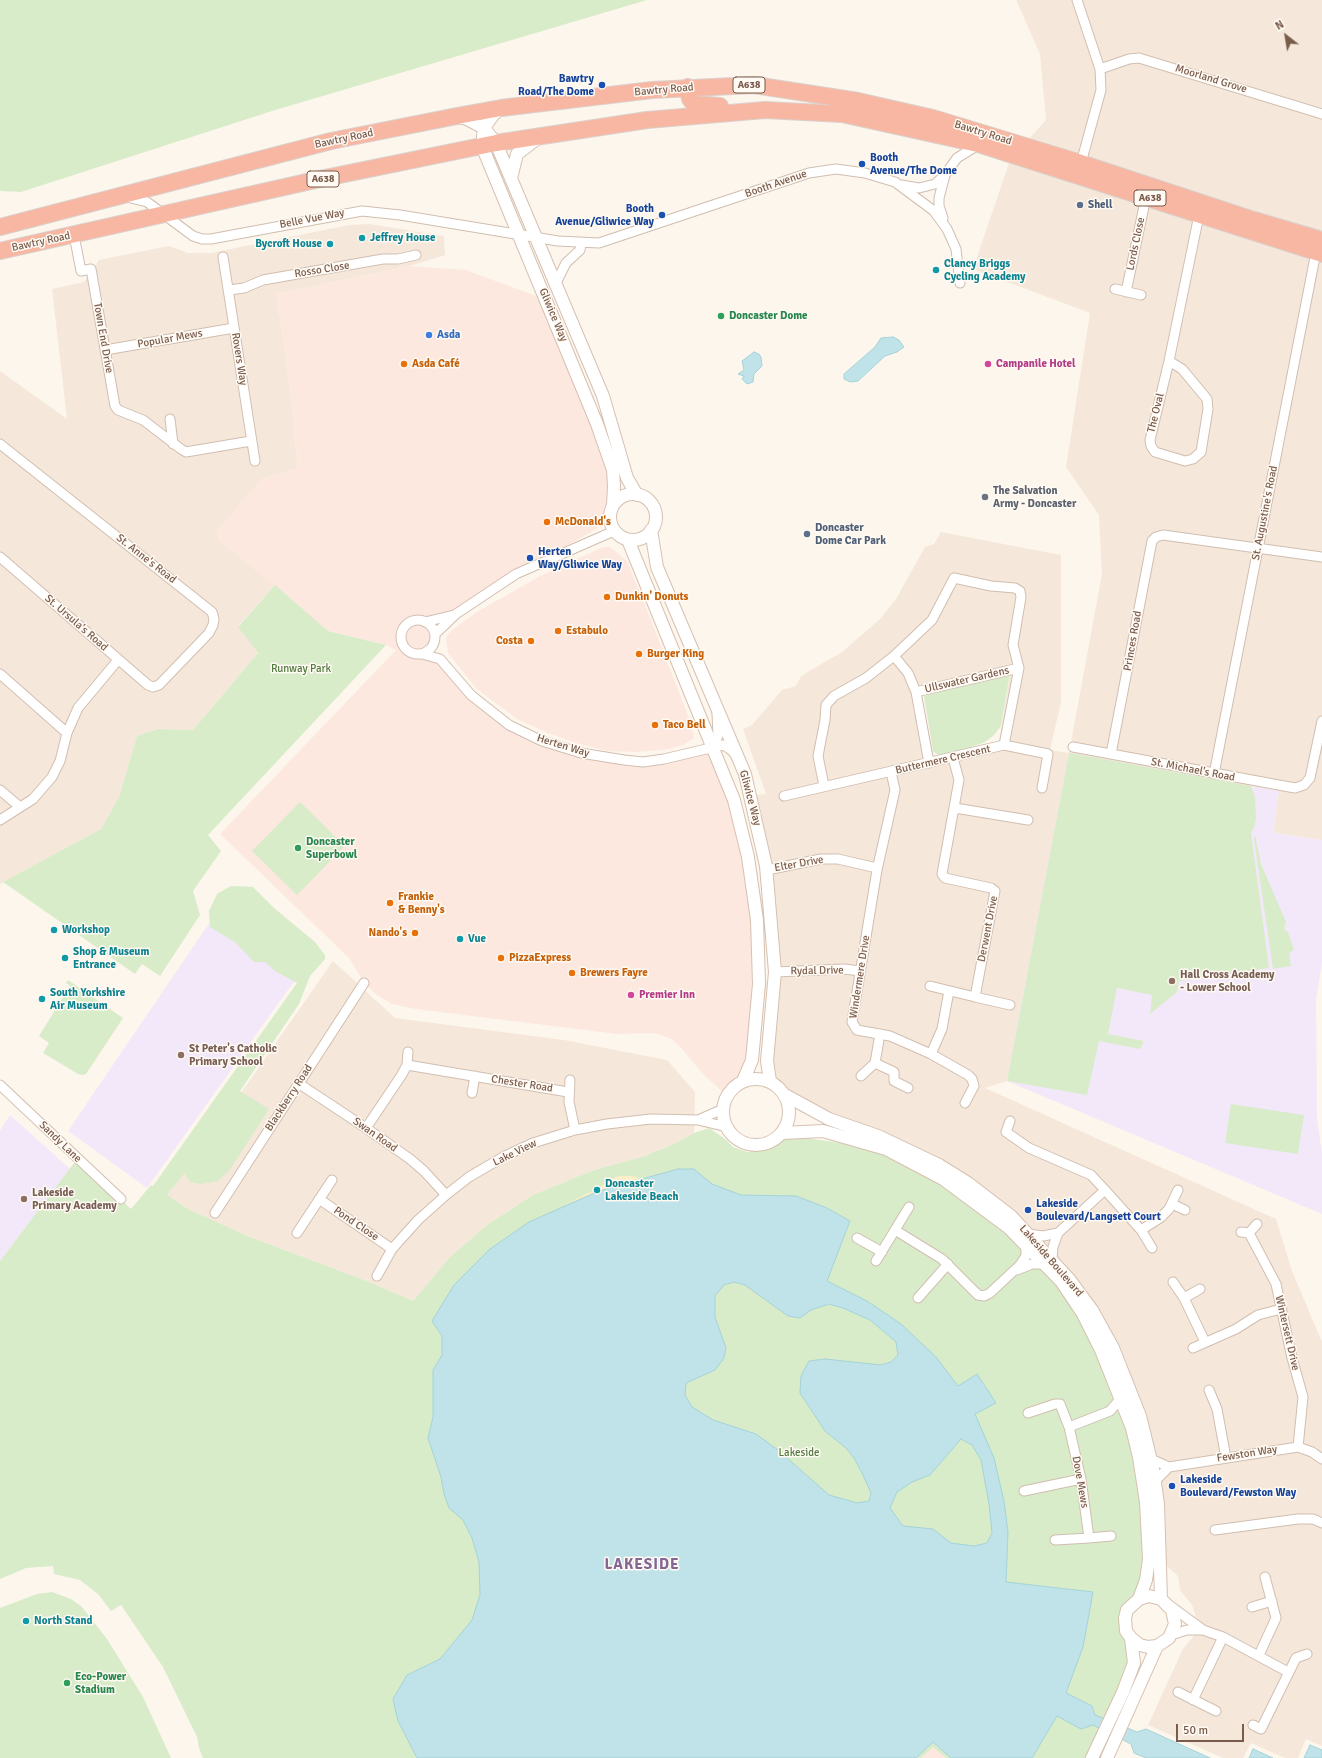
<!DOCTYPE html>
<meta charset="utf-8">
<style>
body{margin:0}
#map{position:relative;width:1322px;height:1758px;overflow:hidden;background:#fdf6ec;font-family:Signika,sans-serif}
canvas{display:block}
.north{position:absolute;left:1266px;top:16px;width:40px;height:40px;-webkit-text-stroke:3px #fffaf3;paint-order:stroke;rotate:329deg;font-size:11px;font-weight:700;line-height:16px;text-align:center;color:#7a5c4d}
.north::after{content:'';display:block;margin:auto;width:14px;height:18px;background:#7a5c4d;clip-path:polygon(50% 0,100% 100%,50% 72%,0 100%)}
.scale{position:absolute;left:1176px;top:1724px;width:68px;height:18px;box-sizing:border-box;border:2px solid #7a5c4d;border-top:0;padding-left:5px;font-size:12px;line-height:14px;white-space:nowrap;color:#7a5c4d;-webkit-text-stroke:3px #fffaf3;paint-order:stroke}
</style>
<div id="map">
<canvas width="1322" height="1758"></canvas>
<div class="north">N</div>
<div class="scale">50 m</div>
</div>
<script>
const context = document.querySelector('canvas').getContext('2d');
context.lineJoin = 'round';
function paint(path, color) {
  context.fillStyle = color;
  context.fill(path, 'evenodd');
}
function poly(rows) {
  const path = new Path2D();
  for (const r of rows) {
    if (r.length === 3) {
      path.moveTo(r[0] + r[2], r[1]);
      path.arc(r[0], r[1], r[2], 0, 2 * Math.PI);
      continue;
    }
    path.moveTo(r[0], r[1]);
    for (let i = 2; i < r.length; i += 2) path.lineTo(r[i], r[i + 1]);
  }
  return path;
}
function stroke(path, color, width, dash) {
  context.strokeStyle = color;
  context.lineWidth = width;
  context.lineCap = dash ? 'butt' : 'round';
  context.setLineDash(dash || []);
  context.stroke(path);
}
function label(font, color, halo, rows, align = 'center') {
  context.font = font + ' Signika,sans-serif';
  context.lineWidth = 3;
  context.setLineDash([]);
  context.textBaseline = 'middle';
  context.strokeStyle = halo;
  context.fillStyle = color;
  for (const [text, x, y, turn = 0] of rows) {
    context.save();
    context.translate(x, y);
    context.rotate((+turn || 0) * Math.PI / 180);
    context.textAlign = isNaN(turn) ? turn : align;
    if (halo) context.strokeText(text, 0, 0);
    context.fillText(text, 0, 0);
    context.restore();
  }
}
const residential = poly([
 [1016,0,1322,0,1322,840,1273,833,1279,791,1069,754,1007,1081,985,1088,1276,1219,1292,1271,1322,1342,1322,1746,1306,1739,1298,1758,1285,1758,1251,1743,1243,1758,1223,1758,1148,1725,1183,1649,1193,1637,1196,1617,1192,1605,1180,1590,1178,1576,1160,1560,1011,1216,788,1100,780,1088,770,1081,775,972,766,866,750,796,766,794,743,729,752,725,782,690,796,686,801,676,842,652,880,619,896,599,925,547,934,544,941,532,1061,555,1061,702,1050,750,1069,753,1102,574,1099,515,1066,467,1090,313,973,269,1010,160,1046,120,1040,54],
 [1010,674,999,742,934,756,921,693],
 [369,224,444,236,445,255,410,266,277,294,290,389,298,468,262,479,217,531,219,540,275,585,238,626,258,653,193,730,157,729,137,736,119,797,101,829,0,884,0,371,67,419,52,289,84,282,99,260,169,246,188,253,211,253,349,225],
 [333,961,395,1018,564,1040,667,1060,695,1092,694,1133,678,1142,645,1156,594,1170,533,1195,487,1225,449,1258,413,1301,372,1283,250,1237,188,1209,166,1196,185,1173]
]);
const commercial = poly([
 [410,266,466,270,547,300,622,497,610,521,500,584,435,634,434,644,427,652,471,695,542,741,644,763,713,746,748,857,759,984,743,1081,727,1096,702,1073,682,1049,673,1040,661,1035,652,1033,617,1034,416,1009,392,1004,377,995,364,983,349,958,220,834,396,650,386,645,328,631,219,540,217,530,262,479,298,468,290,389,277,294],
 [603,547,610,547,627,561,647,610,691,723,694,738,683,745,670,749,636,752,607,751,576,743,548,733,517,719,477,689,448,653,446,638,451,631,477,612,540,576],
 [933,1746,946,1758,921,1758]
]);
const education = poly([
 [1069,753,1279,791,1273,833,1322,840,1322,962,1316,1000,1317,1119,1322,1153,1322,1214,1007,1081],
 [210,922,295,980,147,1188,68,1131],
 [10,1115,70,1169,0,1261,0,1131]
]);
const green = poly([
 [0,0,647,0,272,111,21,192,0,191],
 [275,585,328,631,386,645,208,835,221,851,193,891,200,915,160,976,142,964,135,974,3,882,101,829,119,797,137,736,157,729,193,730,258,653,238,627],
 [1010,673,1001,726,994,735,985,742,966,749,938,755,933,751,924,696],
 [1069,753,1251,786,1255,797,1256,817,1255,825,1251,833,1269,968,1179,981,1177,992,1150,1014,1152,995,1117,988,1108,1034,1144,1041,1140,1049,1099,1041,1087,1095,1007,1081],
 [300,802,345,846,297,895,252,851],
 [1255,835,1261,864,1286,922,1284,929,1288,932,1294,950,1289,953,1291,966,1273,969,1254,839],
 [231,886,253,887,274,908,315,942,325,955,325,959,310,976,299,1004,240,1091,269,1109,229,1171,218,1181,201,1184,190,1182,185,1173,167,1195,188,1209,250,1237,372,1283,413,1301,449,1258,487,1225,533,1195,594,1170,645,1156,678,1142,694,1133,709,1128,725,1139,733,1147,747,1152,763,1150,790,1136,886,1149,1004,1225,1083,1314,1132,1428,1149,1559,1139,1599,1127,1610,1134,1663,1092,1758,946,1758,933,1747,921,1758,203,1758,199,1748,197,1737,163,1667,121,1605,111,1611,98,1594,80,1580,54,1574,53,1566,26,1568,0,1579,0,1261,77,1159,131,1209,151,1185,153,1186,297,983,275,971,265,962,254,962,236,943,210,927,209,911,217,894],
 [68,980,123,1018,86,1074,83,1075,78,1074,43,1053,49,1043,39,1036,70,986,66,983],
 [1231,1104,1304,1115,1298,1154,1225,1143],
 [52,1592,71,1599,82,1607,107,1639,143,1697,171,1758,0,1758,0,1608,37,1594]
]);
const sand = poly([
 [619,1176,632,1176,640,1178,619,1183,564,1205,602,1186,607,1181]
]);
const water = poly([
 [893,337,899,340,904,347,897,352,885,356,858,381,850,382,844,379,844,374,875,347,881,338,893,337],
 [754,352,759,354,761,357,762,366,754,374,753,382,747,384,742,379,744,376,738,374,744,370,742,361,754,352],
 [678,1169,694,1169,712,1184,741,1195,796,1196,827,1208,850,1221,827,1281,867,1301,901,1324,936,1357,958,1386,977,1374,996,1403,975,1414,994,1458,1004,1501,1008,1532,1006,1582,1093,1592,1083,1647,1066,1693,1092,1706,1095,1715,1137,1732,1146,1729,1210,1758,1146,1758,1134,1753,1131,1744,1093,1725,1081,1729,1057,1716,1032,1758,951,1758,933,1742,916,1758,417,1758,398,1721,393,1699,407,1675,440,1659,472,1620,480,1595,479,1562,472,1538,463,1520,449,1508,444,1494,441,1477,428,1438,433,1417,433,1370,442,1355,442,1336,432,1321,454,1285,490,1249,529,1222,599,1191,678,1169],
 [734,1282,745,1285,788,1316,800,1318,811,1310,829,1304,843,1308,870,1320,896,1342,898,1355,891,1362,881,1365,825,1359,809,1361,801,1376,800,1393,825,1431,846,1448,854,1458,862,1473,871,1493,869,1501,857,1503,829,1495,778,1450,756,1434,713,1420,692,1407,685,1395,686,1383,715,1370,724,1358,726,1348,715,1317,715,1296,724,1285,734,1282],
 [961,1439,972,1445,981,1460,989,1504,992,1533,987,1543,974,1546,951,1543,933,1529,903,1526,890,1508,897,1492,912,1482,930,1475,961,1439],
 [1310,1745,1322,1750,1322,1758,1304,1758,1310,1745],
 [1253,1749,1273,1758,1249,1758,1253,1749]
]);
const street = poly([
 [1077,0,1100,69,1101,90,1081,163],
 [1100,69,1129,59,1139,58,1322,114],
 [901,185,919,188,935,184,945,175,957,158,978,145],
 [127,197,147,202,193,236,202,239,211,239,362,211,400,215,558,241,599,243,809,173,836,169,865,173,895,182,934,211,947,229,956,249,960,283],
 [943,218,939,206,939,198,945,175],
 [74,235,81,271,91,269,115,406,118,410,143,420,181,449,186,452,251,441],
 [223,257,255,461],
 [556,283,566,263,580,250,581,243],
 [1115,289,1141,295],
 [229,290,244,288,263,280,383,259,398,259,416,255],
 [1126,292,1146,197],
 [105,350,234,328],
 [1169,361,1182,369,1207,399,1208,409,1201,452,1193,459,1185,461,1155,452,1151,446,1150,440,1169,361,1199,215],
 [170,419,173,444],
 [0,444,212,612,214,619,213,625,209,633,159,685,153,687,148,685,0,557],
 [418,637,17],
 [425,622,454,615],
 [435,634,456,614,516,574,614,531],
 [422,654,440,659,471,695,509,725,542,741,581,753,624,760,643,762,664,759,723,745,730,749,736,755],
 [894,656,908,673,916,692,929,763],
 [0,674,67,733],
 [916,692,1019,668],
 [713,746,718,736,717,713],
 [1073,747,1295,788,1304,785,1310,778,1322,721],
 [1111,754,1152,541,1156,537,1163,535,1322,557],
 [891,772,895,790,877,870,852,1022,857,1030,890,1036,931,1054,968,1075,972,1079,974,1086,965,1103],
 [1214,774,1316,252],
 [824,786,818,756,825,720,826,705,834,696,866,678,894,656,932,620,954,578,991,586,1015,588,1020,591,1021,597,1013,645,1019,668,1004,745],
 [0,790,20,807],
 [784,796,1004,745,1048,754,1042,788],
 [955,808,1028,820],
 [0,820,33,799,52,777,60,761,67,733,78,708,118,660],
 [767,870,821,859,838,859,877,868],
 [775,972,844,969,860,971],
 [930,986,975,997,995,891,991,888,945,878,942,874,959,780,953,758],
 [975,997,1010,1005],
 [880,1034,875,1063,894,1072,894,1081,908,1088],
 [931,1054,942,1029,949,991],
 [407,1065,568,1092],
 [861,1076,875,1063],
 [570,1080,569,1102,575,1130],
 [298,1083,366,1128,410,1159,424,1171,446,1195],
 [0,1085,121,1199],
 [472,1093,475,1076],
 [698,1120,723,1109],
 [1010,1121,1006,1132,1029,1148,1091,1175,1105,1190],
 [366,1128,401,1076,407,1065,408,1052],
 [319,1199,392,1249],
 [1172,1204,1185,1210],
 [215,1213,364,983],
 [895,1230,942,1259,978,1295,984,1296,990,1293,1020,1265,1026,1256,1026,1246],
 [1141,1230,1160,1218,1169,1209,1178,1190],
 [1241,1232,1249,1233,1276,1284,1292,1358,1303,1397,1298,1447],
 [297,1233,332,1180],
 [1058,1233,1105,1190,1141,1230,1152,1248],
 [1249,1233,1257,1224],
 [1028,1234,1043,1236,1058,1233,1053,1247,1052,1259],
 [857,1238,882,1252],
 [876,1261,909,1207],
 [1017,1270,1032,1264,1044,1264],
 [377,1276,392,1249,418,1220,446,1195,469,1177,505,1156,533,1143,575,1130,607,1124,651,1119,698,1120,727,1127],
 [1173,1282,1184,1298,1205,1342],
 [918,1298,948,1264],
 [1184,1298,1200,1289],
 [1193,1348,1236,1329,1258,1315,1281,1309],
 [1209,1390,1217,1409,1226,1458],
 [1028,1413,1055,1404,1060,1404,1069,1427,1081,1479,1089,1538,1055,1540],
 [1069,1427,1110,1411,1121,1398],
 [1151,1459,1169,1467,1155,1481],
 [1169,1467,1298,1447,1312,1452,1322,1459],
 [1024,1491,1081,1479],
 [1215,1530,1298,1519,1313,1519,1322,1523],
 [1089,1538,1111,1536],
 [1169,1605,1203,1630,1187,1630,1171,1635],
 [1252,1607,1272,1601],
 [1203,1630,1223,1637,1288,1672],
 [1259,1655,1276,1618,1265,1577],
 [1178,1692,1216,1711],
 [1193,1700,1223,1637],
 [1253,1725,1261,1729,1296,1658,1307,1654]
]);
const secondary = poly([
 [501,108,493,115,484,128,482,146,597,424,613,470,614,486,613,505],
 [458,117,467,119,484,128,496,143,603,396,627,478,637,495],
 [511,178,517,154,538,138],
 [633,517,23],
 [651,530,657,567,745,774,766,866,775,972,767,1061,770,1081],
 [628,540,734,800,748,857,757,920,759,984,752,1060,743,1081],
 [756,1112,33],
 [785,1095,829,1119,878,1136,939,1165,968,1183,1011,1216,1069,1279,1092,1310,1113,1348,1140,1416,1153,1469,1158,1504,1161,1599],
 [782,1133,823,1131,886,1149,943,1179,1009,1228,1061,1281,1083,1314,1101,1350,1132,1428,1139,1457,1146,1502,1149,1559,1146,1580,1139,1599],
 [1092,1758,1123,1692,1134,1663,1131,1638],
 [1107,1758,1157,1646,1169,1638,1175,1624,1172,1610,1161,1599,1149,1596,1139,1599,1127,1610,1125,1618,1126,1631,1131,1638,1140,1645,1148,1647,1157,1646]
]);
const highway = poly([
 [688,87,690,99,694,104,720,106],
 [0,227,331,141,457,116,501,108,652,90,754,85,858,101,933,118,1081,163,1254,220,1322,240],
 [0,251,320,179,496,143,647,120,765,110,842,114,978,144,1322,254]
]);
const markers = [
 [602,85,4,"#1a4fb4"],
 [862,164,4,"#1a4fb4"],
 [1080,205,4,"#5c6f8a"],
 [662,215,4,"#1a4fb4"],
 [362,238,4,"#0f9aa8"],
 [330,244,4,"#0f9aa8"],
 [936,270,4,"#0f9aa8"],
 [721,316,4,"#2e9e5b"],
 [429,335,4,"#3f7fe0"],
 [404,364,4,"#e8710a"],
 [988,364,4,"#d1479c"],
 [985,497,4,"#6b7280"],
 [547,522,4,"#e8710a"],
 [807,534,4,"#5c6f8a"],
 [530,558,4,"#1a4fb4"],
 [607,597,4,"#e8710a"],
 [558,631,4,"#e8710a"],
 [531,641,4,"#e8710a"],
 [639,654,4,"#e8710a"],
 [655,725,4,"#e8710a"],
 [298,848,4,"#2e9e5b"],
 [390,903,4,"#e8710a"],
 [54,930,4,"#0f9aa8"],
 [415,933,4,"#e8710a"],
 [460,939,4,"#0f9aa8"],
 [65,958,4,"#0f9aa8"],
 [501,958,4,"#e8710a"],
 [572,973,4,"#e8710a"],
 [1172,981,4,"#8d6e63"],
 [631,995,4,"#d1479c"],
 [42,999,4,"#0f9aa8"],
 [181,1055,4,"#8d6e63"],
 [597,1190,4,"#0f9aa8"],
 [24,1199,4,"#8d6e63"],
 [1028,1210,4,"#1a4fb4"],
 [1172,1486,4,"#1a4fb4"],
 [26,1621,4,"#0f9aa8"],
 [67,1683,4,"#2e9e5b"]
];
const shields = [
 [749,85,32],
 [323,179,32],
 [1150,198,32]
];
const shieldNames = [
 ["A638",749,85],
 ["A638",323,179],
 ["A638",1150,198]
];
const transitNames = [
 ["Bawtry",594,79,"right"],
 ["Road/The Dome",594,92,"right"],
 ["Booth",870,158],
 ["Avenue/The Dome",870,171],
 ["Booth",654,209,"right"],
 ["Avenue/Gliwice Way",654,222,"right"],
 ["Herten",538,552],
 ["Way/Gliwice Way",538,565],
 ["Lakeside",1036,1204],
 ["Boulevard/Langsett Court",1036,1217],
 ["Lakeside",1180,1480],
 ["Boulevard/Fewston Way",1180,1493]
];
const streetNames = [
 ["Moorland Grove",1211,79,17],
 ["Bawtry Road",664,90,-5],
 ["Bawtry Road",983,133,17],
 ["Bawtry Road",344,139,-12],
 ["Booth Avenue",776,184,-19],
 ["Belle Vue Way",312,219,-11],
 ["Bawtry Road",41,242,-12],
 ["Lords Close",1136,244,-78],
 ["Rosso Close",322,270,-9],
 ["Gliwice Way",553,315,67],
 ["Town End Drive",103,338,80],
 ["Popular Mews",170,339,-10],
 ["Rovers Way",239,359,81],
 ["The Oval",1156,413,-76],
 ["St. Augustine's Road",1265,513,-79],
 ["St. Anne's Road",146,559,38],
 ["St. Ursula's Road",76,623,41],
 ["Princes Road",1133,641,-80],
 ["Ullswater Gardens",967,680,-13],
 ["Herten Way",563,746,17],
 ["Buttermere Crescent",943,760,-13],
 ["St. Michael's Road",1193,770,11],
 ["Gliwice Way",750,798,75],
 ["Elter Drive",799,864,-10],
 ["Derwent Drive",988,929,-79],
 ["Rydal Drive",817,971,-1],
 ["Windermere Drive",860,977,-81],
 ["Chester Road",522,1084,9],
 ["Blackberry Road",289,1098,-57],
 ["Swan Road",375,1135,35],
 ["Sandy Lane",60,1142,44],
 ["Lake View",515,1153,-26],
 ["Pond Close",356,1224,34],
 ["Lakeside Boulevard",1051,1261,49],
 ["Wintersett Drive",1287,1333,77],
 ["Fewston Way",1247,1454,-9],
 ["Dove Mews",1080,1482,80]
];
const serviceNames = [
 ["Shell",1088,205],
 ["Doncaster",815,528],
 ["Dome Car Park",815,541]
];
const cultureNames = [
 ["Jeffrey House",370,238],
 ["Bycroft House",322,244,"right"],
 ["Clancy Briggs",944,264],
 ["Cycling Academy",944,277],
 ["Workshop",62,930],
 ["Vue",468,939],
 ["Shop & Museum",73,952],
 ["Entrance",73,965],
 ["South Yorkshire",50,993],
 ["Air Museum",50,1006],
 ["Doncaster",605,1184],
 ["Lakeside Beach",605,1197],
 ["North Stand",34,1621]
];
const leisureNames = [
 ["Doncaster Dome",729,316],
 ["Doncaster",306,842],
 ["Superbowl",306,855],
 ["Eco-Power",75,1677],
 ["Stadium",75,1690]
];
const shopNames = [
 ["Asda",437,335]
];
const foodNames = [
 ["Asda Café",412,364],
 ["McDonald's",555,522],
 ["Dunkin' Donuts",615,597],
 ["Estabulo",566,631],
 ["Costa",523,641,"right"],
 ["Burger King",647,654],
 ["Taco Bell",663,725],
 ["Frankie",398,897],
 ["& Benny's",398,910],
 ["Nando's",407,933,"right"],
 ["PizzaExpress",509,958],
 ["Brewers Fayre",580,973]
];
const hotelNames = [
 ["Campanile Hotel",996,364],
 ["Premier Inn",639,995]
];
const worshipNames = [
 ["The Salvation",993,491],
 ["Army - Doncaster",993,504]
];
const parkNames = [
 ["Runway Park",301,669],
 ["Lakeside",799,1453]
];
const educationNames = [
 ["Hall Cross Academy",1180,975],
 ["- Lower School",1180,988],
 ["St Peter's Catholic",189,1049],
 ["Primary School",189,1062],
 ["Lakeside",32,1193],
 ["Primary Academy",32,1206]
];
const districtNames = [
 ["LAKESIDE",642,1565]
];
paint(residential, '#f5e8da');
paint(commercial, '#fde8e0');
paint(education, '#f3e8fa');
paint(green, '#d8ecc9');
paint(sand, '#fcefc7');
paint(water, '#bfe3e8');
stroke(water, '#a5d3da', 1);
stroke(street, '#d1beb0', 11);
stroke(secondary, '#d6c0b0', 14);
stroke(highway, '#dad1cd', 18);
stroke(street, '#fff', 9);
stroke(secondary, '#fff', 12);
stroke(highway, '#f7b7a3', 16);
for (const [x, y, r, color] of markers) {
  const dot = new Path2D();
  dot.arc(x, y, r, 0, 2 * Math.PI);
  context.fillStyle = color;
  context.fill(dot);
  stroke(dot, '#fffaf3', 1.5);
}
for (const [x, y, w] of shields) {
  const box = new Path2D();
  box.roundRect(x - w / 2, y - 8, w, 16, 3);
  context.fillStyle = '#fffaf3';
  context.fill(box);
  stroke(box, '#7a5c4d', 1);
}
label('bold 10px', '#7a5c4d', null, shieldNames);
label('bold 11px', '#164399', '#fffaf3', transitNames, 'left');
label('11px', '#7a5c4d', '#fffaf3', streetNames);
label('bold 11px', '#4e5e75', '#fffaf3', serviceNames, 'left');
label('bold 11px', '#0d838f', '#fffaf3', cultureNames, 'left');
label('bold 11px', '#27864d', '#fffaf3', leisureNames, 'left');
label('bold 11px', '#366cbe', '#fffaf3', shopNames, 'left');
label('bold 11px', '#c56008', '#fffaf3', foodNames, 'left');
label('bold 11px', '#b23c85', '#fffaf3', hotelNames, 'left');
label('bold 11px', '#5b616d', '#fffaf3', worshipNames, 'left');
label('11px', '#537a41', '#fffaf3', parkNames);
label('bold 11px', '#785e54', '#fffaf3', educationNames, 'left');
context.letterSpacing = '1px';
label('bold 15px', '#846695', '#fffaf3', districtNames);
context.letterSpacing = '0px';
</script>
